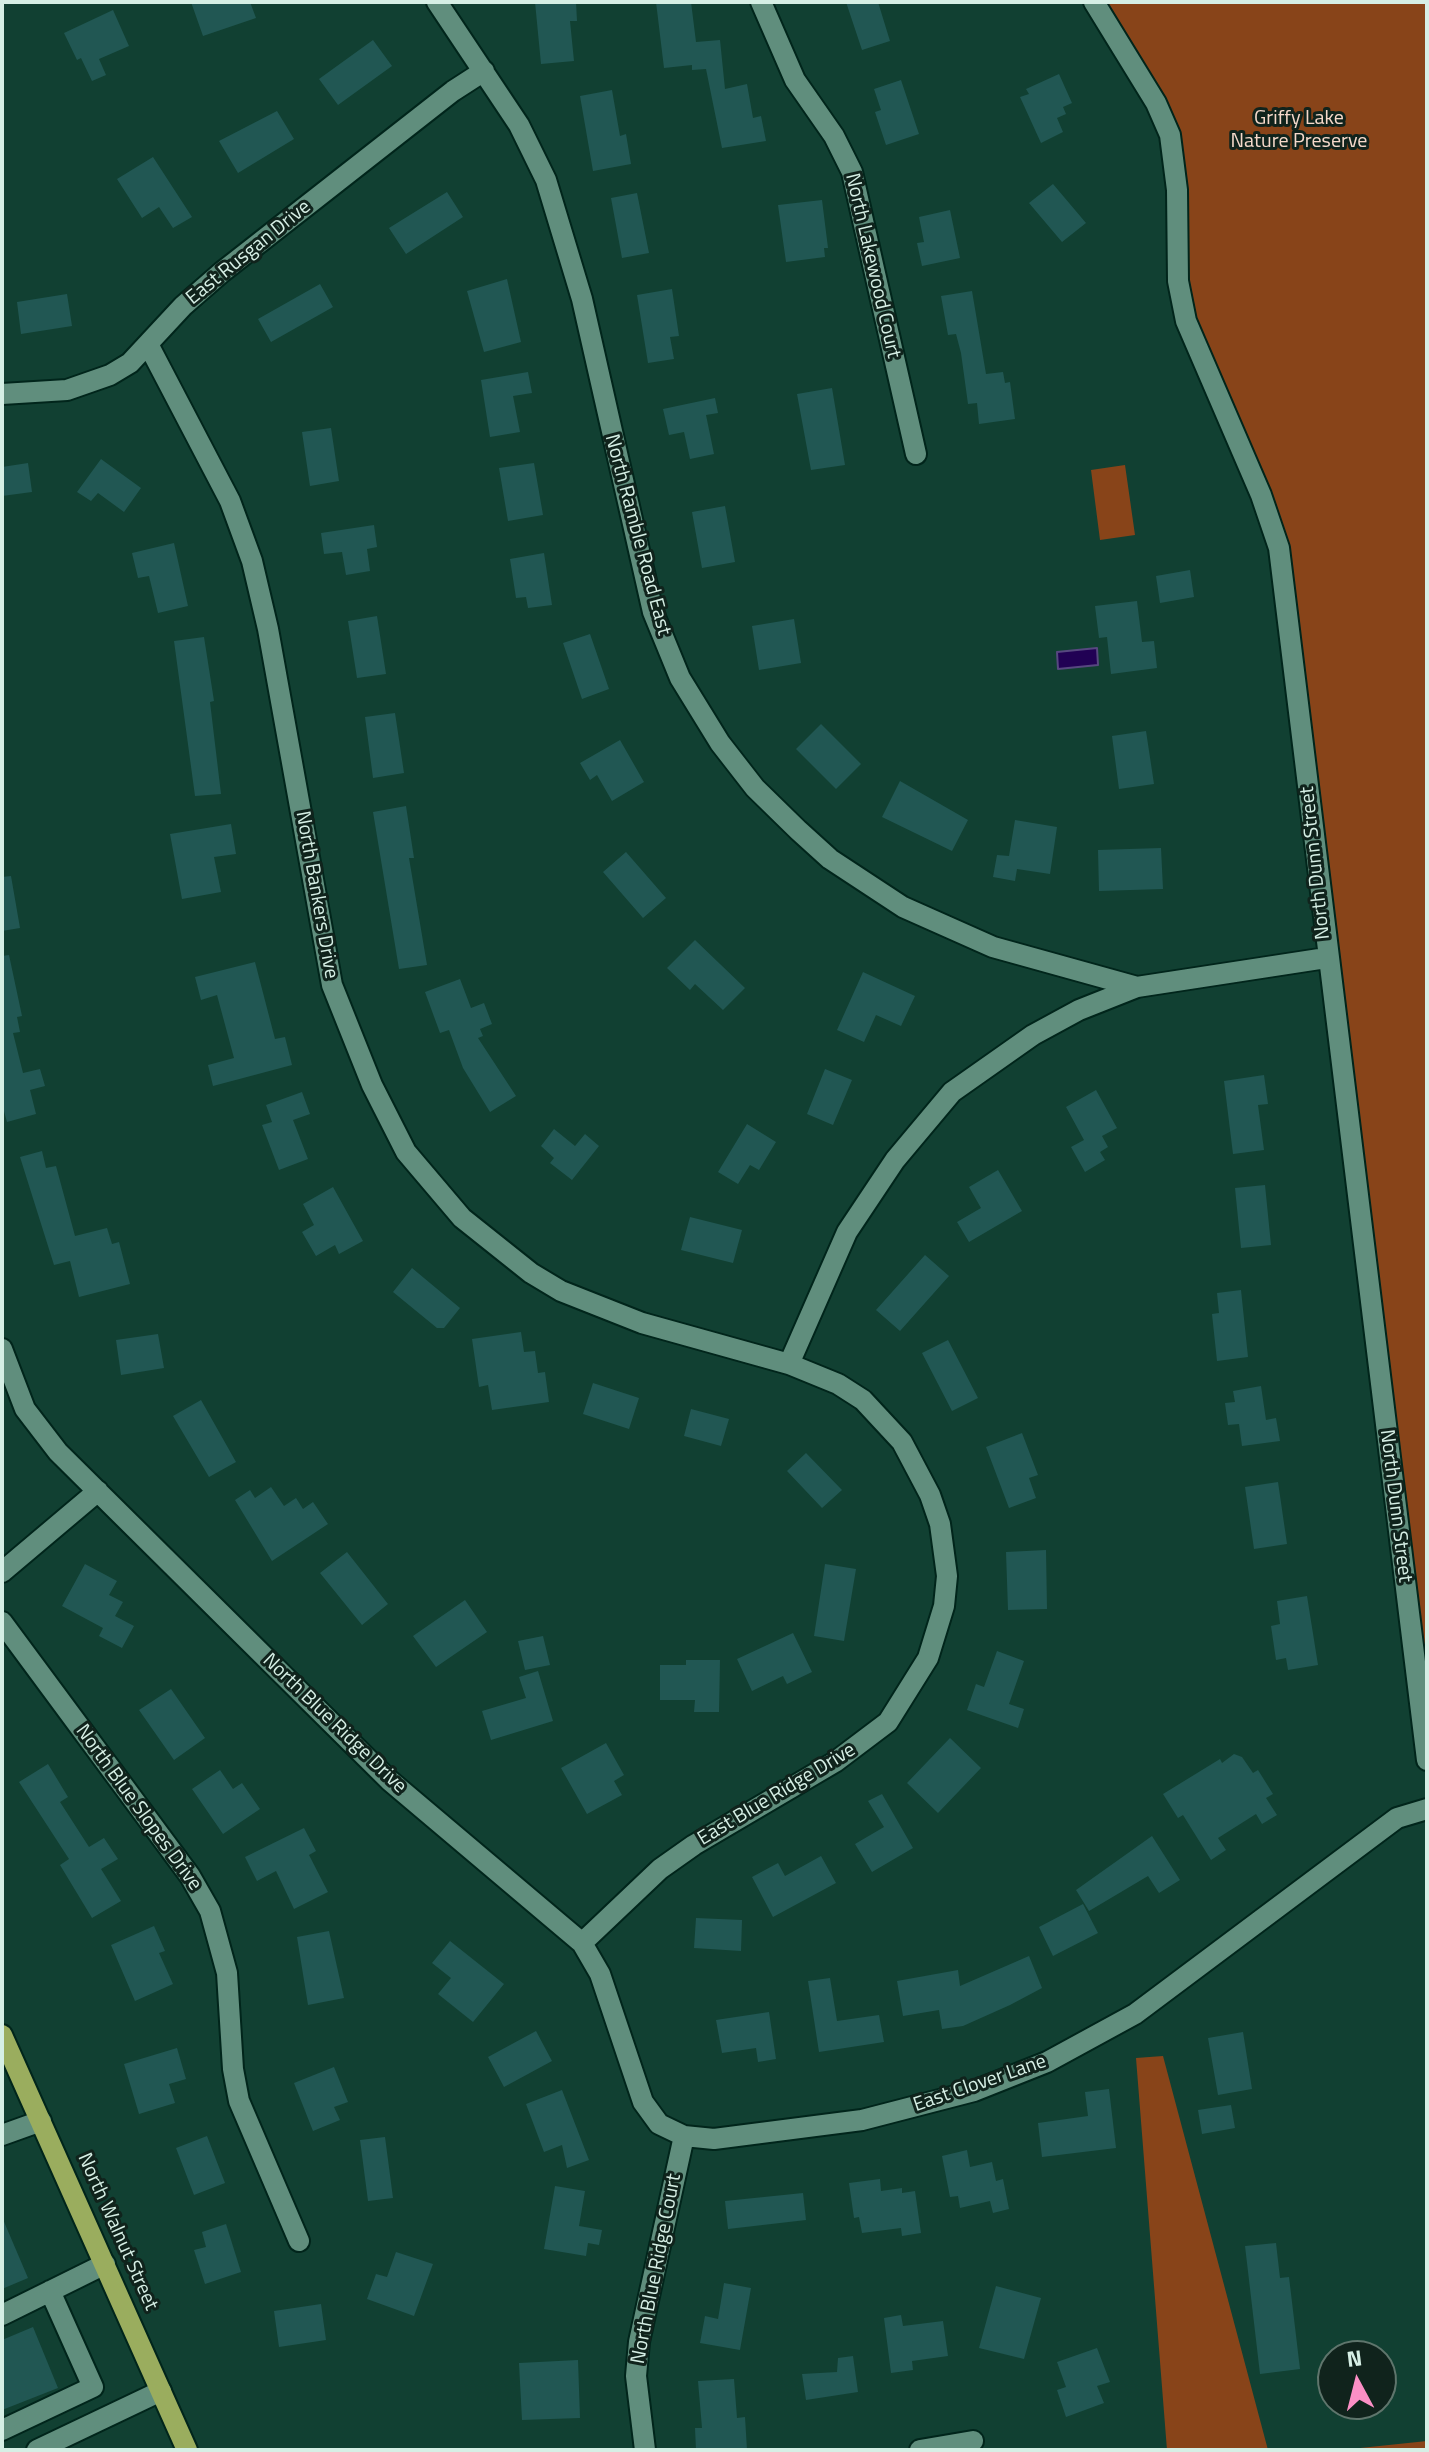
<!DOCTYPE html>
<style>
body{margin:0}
#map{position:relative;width:1429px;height:2452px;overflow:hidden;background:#114032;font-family:"Titillium Web",sans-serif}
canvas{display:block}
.frame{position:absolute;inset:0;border:4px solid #d6efe5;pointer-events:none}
.north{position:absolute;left:1317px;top:2340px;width:80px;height:80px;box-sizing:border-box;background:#10231c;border:2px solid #5f756c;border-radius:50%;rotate:353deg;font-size:22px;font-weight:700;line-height:32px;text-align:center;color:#d6efe5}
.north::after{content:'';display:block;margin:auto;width:28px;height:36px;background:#fb8fc5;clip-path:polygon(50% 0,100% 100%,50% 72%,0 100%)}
</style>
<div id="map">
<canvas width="1429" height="2452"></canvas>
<div class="frame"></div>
<div class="north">N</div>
</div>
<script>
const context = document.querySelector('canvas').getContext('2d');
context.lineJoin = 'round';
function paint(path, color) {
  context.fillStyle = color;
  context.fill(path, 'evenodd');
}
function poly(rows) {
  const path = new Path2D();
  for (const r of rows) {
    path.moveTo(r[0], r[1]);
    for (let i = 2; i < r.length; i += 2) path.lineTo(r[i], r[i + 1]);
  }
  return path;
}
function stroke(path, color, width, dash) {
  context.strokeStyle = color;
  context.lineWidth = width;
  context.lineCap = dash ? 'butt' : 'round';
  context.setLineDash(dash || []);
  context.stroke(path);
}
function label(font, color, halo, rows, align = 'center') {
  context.font = font + ' "Titillium Web",sans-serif';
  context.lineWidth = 6;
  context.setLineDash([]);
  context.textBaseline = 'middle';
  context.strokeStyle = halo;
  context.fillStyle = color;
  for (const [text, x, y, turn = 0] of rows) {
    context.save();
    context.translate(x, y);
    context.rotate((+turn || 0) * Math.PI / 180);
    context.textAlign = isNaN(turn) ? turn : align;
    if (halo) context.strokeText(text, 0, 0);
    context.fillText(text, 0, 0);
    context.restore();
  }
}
const green = poly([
 [1094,2,1427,2,1427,1763,1285,584,1186,321,1173,149],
 [1125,465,1135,535,1100,540,1091,470],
 [1163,2056,1268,2450,1167,2450,1136,2058],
 [1427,2441,1427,2450,1341,2450]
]);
const water = poly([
 [1097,648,1098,665,1058,669,1057,652,1097,648]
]);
const building = poly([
 [191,2,250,2,256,18,203,36],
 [535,2,576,2,577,21,570,21,574,61,541,64],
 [656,2,691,2,696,42,720,40,725,89,747,84,753,118,761,116,766,141,722,148,706,69,692,70,692,65,664,68],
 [846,2,878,2,890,41,862,50],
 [113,10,129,46,99,59,106,75,92,81,81,58,77,60,64,33],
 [373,40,392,66,338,105,319,79],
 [1059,74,1072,103,1063,107,1066,114,1057,118,1063,132,1041,143,1020,97,1029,94,1026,89],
 [901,80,919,134,886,145,875,112,881,110,874,89],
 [612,90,620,136,626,134,631,164,593,171,580,96],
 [277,111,294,139,238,173,219,141],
 [153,157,192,217,173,228,159,207,142,218,117,179],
 [1053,184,1086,223,1062,242,1029,203],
 [447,192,463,217,406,254,389,228],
 [637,193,649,253,622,258,611,198],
 [822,200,828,248,824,248,825,257,786,262,778,205],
 [950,210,960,258,922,266,917,243,924,242,919,217],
 [507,279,521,342,484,352,467,291],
 [320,284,333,307,271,342,258,319],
 [672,289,679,336,670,337,674,359,648,363,637,295],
 [972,291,986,374,1003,372,1005,383,1010,382,1015,419,979,424,977,403,968,404,961,353,956,334,948,335,941,296],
 [67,294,72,326,21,334,17,302],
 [528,372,532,393,513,396,520,432,490,437,481,380],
 [832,388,845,465,811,470,797,394],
 [715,398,718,413,706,415,714,454,690,459,684,432,669,435,663,409],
 [331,428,339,481,310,486,302,432],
 [101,459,141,488,124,512,98,493,91,501,77,492],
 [28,463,32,492,2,496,2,467],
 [534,463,543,515,508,521,499,468],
 [725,506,735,562,702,568,692,512],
 [374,525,377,547,367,549,370,571,346,575,342,552,324,554,321,533],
 [174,543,188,606,158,613,149,576,138,578,132,553],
 [544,553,552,605,528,608,526,597,516,598,510,559],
 [1190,570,1194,597,1160,603,1156,576],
 [1137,601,1142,642,1154,641,1157,668,1111,674,1107,637,1099,638,1095,606],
 [377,616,386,674,357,678,348,621],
 [794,619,801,663,759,670,752,626],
 [590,634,609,689,582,699,563,643],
 [204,637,214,701,210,702,221,794,195,796,174,641],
 [395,713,404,773,373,778,365,717],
 [821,724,861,764,836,789,796,749],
 [1146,731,1154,784,1119,789,1112,736],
 [620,740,644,782,612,801,597,775,590,780,580,763],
 [900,781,968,820,952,851,882,817],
 [406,806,414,858,409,858,427,965,399,969,373,812],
 [1015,820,1057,827,1050,874,1017,869,1015,881,993,877,997,855,1009,856],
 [231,824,236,854,214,857,221,892,182,899,170,834],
 [1161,848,1163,889,1099,891,1098,850],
 [626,852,666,898,643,918,603,872],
 [11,876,20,928,2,931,2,877],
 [695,940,745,988,723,1010,695,984,690,990,667,968],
 [9,955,22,1016,17,1017,20,1032,13,1033,23,1073,40,1069,45,1086,30,1090,36,1114,7,1122,2,1104,2,956],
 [255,962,275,1039,285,1037,292,1065,213,1086,208,1065,234,1058,217,995,201,1000,195,977],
 [863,972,915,996,901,1026,876,1015,864,1042,837,1030],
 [460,979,471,1008,484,1003,492,1024,480,1029,483,1036,478,1038,516,1096,490,1112,463,1068,449,1030,440,1033,425,992],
 [825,1069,852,1080,833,1125,807,1114],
 [1264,1075,1268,1104,1258,1105,1264,1150,1233,1154,1224,1081],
 [1096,1090,1117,1128,1102,1136,1108,1147,1100,1152,1105,1160,1085,1172,1071,1147,1084,1140,1066,1107],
 [302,1092,310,1114,293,1120,308,1159,279,1170,262,1125,272,1122,266,1105],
 [747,1124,776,1142,759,1170,750,1165,738,1184,718,1172],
 [554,1129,575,1146,585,1134,599,1146,572,1180,550,1163,554,1158,541,1146],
 [42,1151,46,1168,56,1166,75,1236,107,1228,112,1244,119,1242,130,1284,79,1297,70,1261,54,1265,20,1157],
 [998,1170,1022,1211,969,1242,957,1222,981,1208,969,1187],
 [1265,1185,1271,1245,1241,1248,1235,1188],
 [333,1187,363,1241,339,1254,335,1245,316,1256,302,1232,314,1225,303,1204],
 [690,1217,742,1230,733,1263,681,1250],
 [925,1255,949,1276,900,1331,876,1310],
 [412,1268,460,1308,444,1328,437,1328,393,1292],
 [1241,1290,1248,1357,1217,1361,1212,1314,1219,1313,1217,1293],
 [521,1332,524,1352,535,1351,538,1373,545,1372,549,1402,492,1410,488,1385,479,1387,472,1339],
 [158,1334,164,1368,121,1375,116,1340],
 [948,1340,978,1398,952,1411,922,1353],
 [593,1383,639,1398,629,1429,583,1414],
 [1261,1386,1266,1420,1276,1418,1280,1441,1242,1446,1239,1424,1228,1425,1225,1403,1235,1402,1233,1391],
 [201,1400,236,1462,209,1477,173,1416],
 [691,1409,729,1419,721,1446,684,1436],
 [1022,1433,1038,1475,1029,1478,1036,1498,1009,1508,986,1447],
 [806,1453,842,1490,822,1508,787,1471],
 [1278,1482,1287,1544,1254,1549,1245,1487],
 [271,1487,284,1506,296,1498,303,1509,313,1502,328,1524,272,1561,235,1500,250,1490,255,1498],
 [1046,1550,1047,1609,1008,1610,1006,1552],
 [347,1552,388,1604,362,1625,320,1573],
 [85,1564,117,1581,109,1595,123,1602,115,1616,134,1626,122,1648,99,1636,103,1628,62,1606],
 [825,1564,856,1569,844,1641,814,1636],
 [1307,1596,1318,1665,1288,1670,1286,1658,1276,1660,1271,1626,1280,1624,1277,1601],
 [465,1600,487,1632,436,1667,413,1636],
 [793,1633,812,1672,787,1684,783,1676,752,1691,737,1659],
 [543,1636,550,1665,525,1670,518,1641],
 [997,1651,1024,1661,1009,1704,1024,1709,1018,1728,967,1710,976,1684,984,1687],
 [686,1660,720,1660,719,1712,694,1712,695,1700,660,1700,660,1665,686,1665],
 [538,1671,553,1721,491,1740,482,1711,526,1698,519,1677],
 [171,1689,205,1738,174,1760,139,1710],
 [950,1738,981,1768,938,1813,907,1783],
 [606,1743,624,1775,614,1781,622,1795,587,1814,561,1768],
 [1234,1754,1242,1757,1253,1773,1258,1770,1273,1794,1266,1798,1277,1815,1262,1824,1256,1814,1218,1838,1226,1850,1211,1860,1183,1815,1178,1818,1163,1794,1220,1759,1222,1763],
 [48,1764,68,1797,60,1802,89,1847,104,1838,118,1859,101,1869,121,1901,92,1918,60,1865,69,1859,19,1782],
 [220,1770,233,1789,242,1783,260,1809,223,1834,192,1789],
 [882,1794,913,1848,872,1872,855,1844,884,1827,868,1801],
 [304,1828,316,1851,309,1855,328,1892,294,1909,276,1871,257,1881,245,1857],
 [1152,1836,1180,1880,1159,1893,1148,1876,1089,1911,1076,1890],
 [821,1856,836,1883,773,1917,752,1877,778,1863,785,1876],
 [1083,1904,1098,1933,1053,1956,1039,1927],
 [696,1918,742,1920,741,1951,694,1948],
 [154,1926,165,1951,159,1953,173,1984,135,2001,111,1945],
 [329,1931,344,1998,308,2005,297,1937],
 [450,1941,504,1984,473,2022,438,1994,451,1978,432,1963],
 [1029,1956,1042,1988,1010,2005,963,2026,942,2029,939,2010,903,2016,897,1981,958,1970,960,1986],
 [830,1978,837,2021,879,2015,884,2042,819,2052,808,1981],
 [769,2012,776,2059,758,2062,756,2048,722,2053,716,2020],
 [536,2031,552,2061,504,2087,488,2057],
 [1243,2032,1252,2089,1218,2095,1208,2038],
 [177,2048,186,2079,169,2084,175,2103,139,2114,124,2064],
 [334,2067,348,2102,334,2107,340,2120,313,2131,294,2083],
 [1109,2089,1116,2148,1042,2157,1038,2123,1088,2116,1085,2092],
 [562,2090,589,2160,567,2168,562,2145,544,2152,526,2104],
 [1231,2105,1235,2128,1202,2134,1198,2110],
 [207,2136,225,2183,194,2195,176,2148],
 [385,2137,393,2198,368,2201,360,2140],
 [967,2150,970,2167,992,2162,996,2181,1003,2179,1009,2209,993,2213,990,2201,960,2208,958,2196,950,2197,942,2156],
 [880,2179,881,2191,902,2188,902,2193,915,2191,921,2233,902,2236,901,2228,862,2233,859,2217,854,2218,849,2183],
 [555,2186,585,2191,579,2226,602,2230,599,2245,588,2243,586,2256,544,2249],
 [803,2193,806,2220,728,2229,725,2201],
 [2,2217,28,2278,2,2289],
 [226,2224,241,2272,205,2284,194,2250,206,2247,202,2232],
 [1276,2243,1280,2278,1289,2277,1300,2369,1260,2374,1245,2246],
 [396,2252,433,2264,414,2316,367,2299,376,2274,387,2277],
 [724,2283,751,2288,740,2350,700,2343,705,2316,718,2319],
 [996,2286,1041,2298,1024,2359,979,2348],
 [321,2304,326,2340,279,2347,274,2311],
 [901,2315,903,2326,943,2321,948,2356,912,2361,913,2370,891,2373,884,2318],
 [33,2327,58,2388,2,2410,2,2340],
 [1097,2348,1110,2382,1097,2386,1104,2403,1066,2417,1057,2390,1066,2387,1057,2362],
 [853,2356,858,2392,806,2400,802,2374,837,2372,838,2358],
 [578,2360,580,2418,522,2420,519,2363],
 [734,2379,737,2418,745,2417,747,2450,696,2450,695,2428,702,2428,698,2381]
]);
const minor = poly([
 [437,2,519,125,546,180,582,299,653,612,680,678,720,743,755,788,798,830,830,859,903,907,993,947,1137,987],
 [761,2,795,80,834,136,852,172,916,454],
 [1094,2,1156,103,1170,135,1177,190,1178,281,1186,321,1261,495,1279,548,1427,1760],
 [149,346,230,501,252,561,268,629,332,985,372,1085,406,1152,462,1218,531,1273,561,1291,642,1323,789,1364,838,1384,863,1400,902,1442,930,1495,940,1524,947,1576,944,1606,928,1658,888,1722,835,1762,694,1845,660,1869,582,1943],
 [2,394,67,390,110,375,130,363,183,306,222,272,453,91,484,71],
 [2,1349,25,1409,58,1452,389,1780,582,1943,600,1974,643,2102,659,2124,684,2136,714,2139,862,2120,974,2091,1047,2062,1135,2014,1397,1818,1427,1809],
 [789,1364,847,1232,895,1160,952,1092,1033,1035,1079,1010,1137,987,1326,958],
 [2,1572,98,1491],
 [2,1622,190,1876,210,1911,227,1973,233,2069,239,2101,299,2241],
 [2,2135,41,2121],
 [2,2315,105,2264],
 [2,2430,93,2387,50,2291],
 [37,2450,161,2391],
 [645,2450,636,2376,639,2342,684,2136],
 [920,2450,973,2441]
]);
const major = poly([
 [2,2035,187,2450]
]);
const parkNames = [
 ["Griffy Lake",1299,119],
 ["Nature Preserve",1299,142]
];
const streetNames = [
 ["East Rusgan Drive",249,253,-39],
 ["North Lakewood Court",872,266,77],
 ["North Ramble Road East",637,535,75],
 ["North Dunn Street",1316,863,-96],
 ["North Bankers Drive",316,895,80],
 ["North Dunn Street",1395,1506,83],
 ["North Blue Ridge Drive",334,1724,44],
 ["East Blue Ridge Drive",777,1795,-31],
 ["North Blue Slopes Drive",138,1808,54],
 ["East Clover Lane",980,2084,-19],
 ["North Walnut Street",117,2232,66],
 ["North Blue Ridge Court",657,2269,-79]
];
paint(green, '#884419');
paint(water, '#210154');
stroke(water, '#574880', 2);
paint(building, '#215753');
stroke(minor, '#01251b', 24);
stroke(major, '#01251b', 24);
stroke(minor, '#608e7d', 20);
stroke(major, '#9aad5e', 20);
label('20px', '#f6d9ca', '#10231c', parkNames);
label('20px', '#d6efe5', '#10231c', streetNames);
</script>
